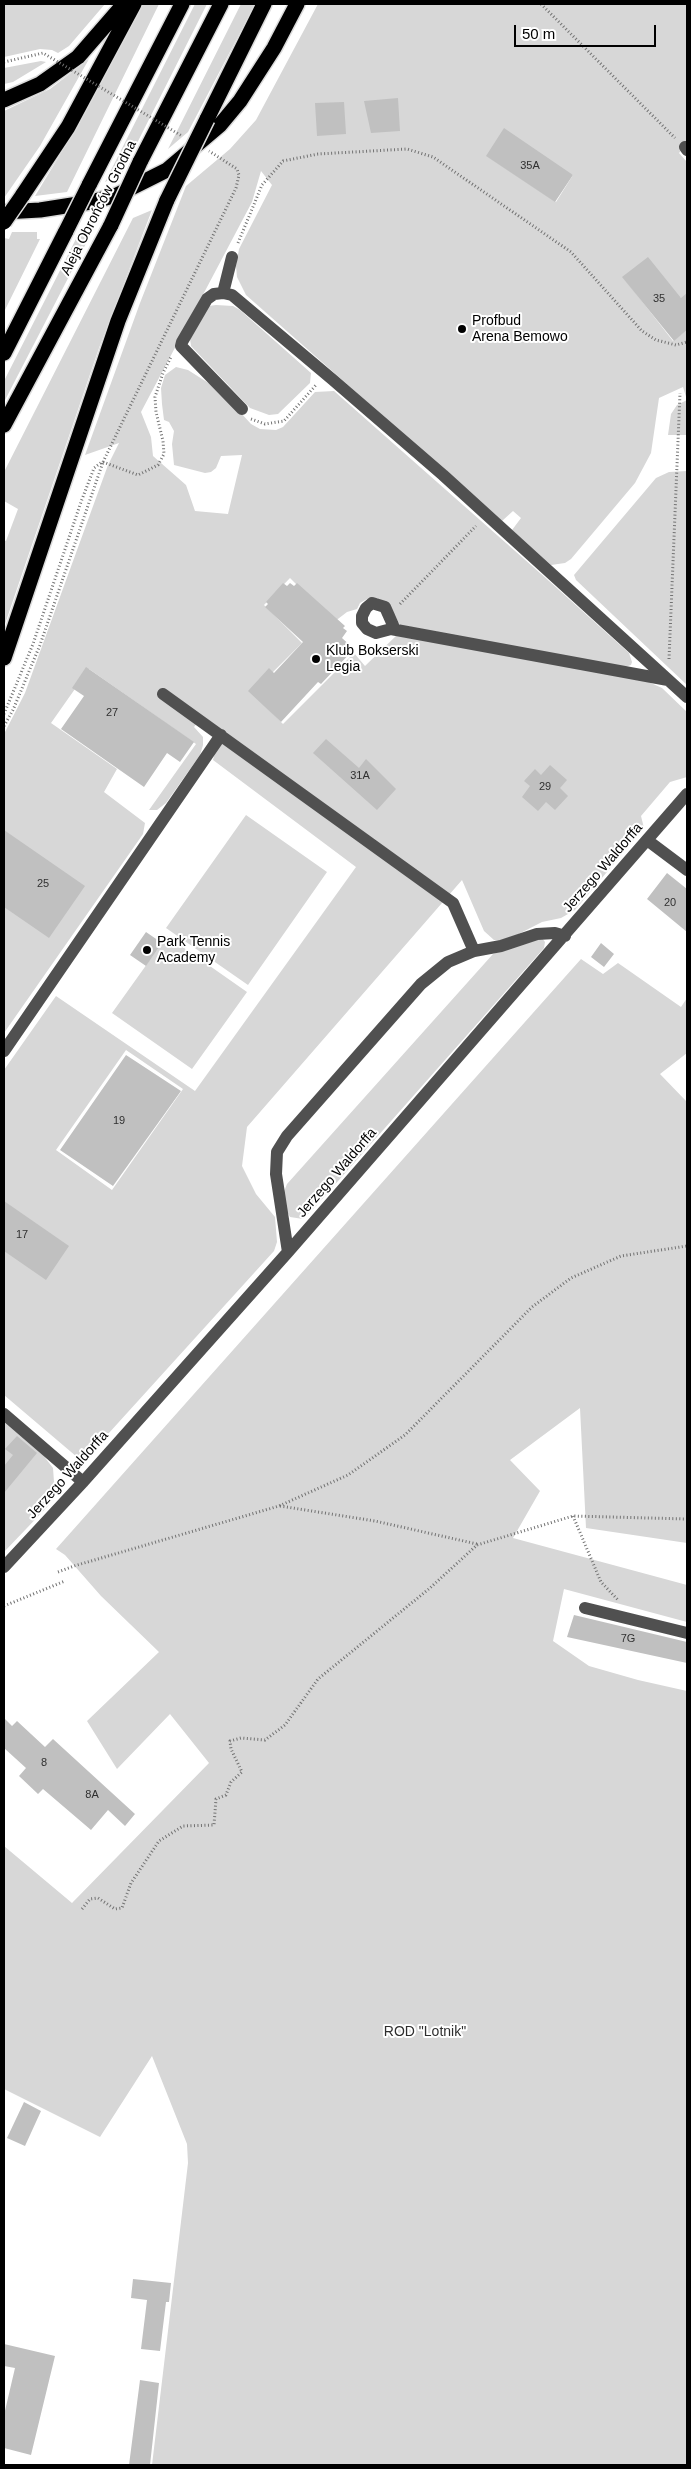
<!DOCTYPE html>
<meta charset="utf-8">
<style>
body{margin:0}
#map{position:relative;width:691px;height:2469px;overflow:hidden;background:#fff;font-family:Helvetica,sans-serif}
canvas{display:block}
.frame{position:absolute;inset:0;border:5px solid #000;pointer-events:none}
.scale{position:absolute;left:514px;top:25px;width:142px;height:22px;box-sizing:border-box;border:2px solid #000;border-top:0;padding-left:6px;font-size:15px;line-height:18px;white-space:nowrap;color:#000;-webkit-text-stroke:4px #fff;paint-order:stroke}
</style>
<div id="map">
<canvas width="691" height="2469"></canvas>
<div class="frame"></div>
<div class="scale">50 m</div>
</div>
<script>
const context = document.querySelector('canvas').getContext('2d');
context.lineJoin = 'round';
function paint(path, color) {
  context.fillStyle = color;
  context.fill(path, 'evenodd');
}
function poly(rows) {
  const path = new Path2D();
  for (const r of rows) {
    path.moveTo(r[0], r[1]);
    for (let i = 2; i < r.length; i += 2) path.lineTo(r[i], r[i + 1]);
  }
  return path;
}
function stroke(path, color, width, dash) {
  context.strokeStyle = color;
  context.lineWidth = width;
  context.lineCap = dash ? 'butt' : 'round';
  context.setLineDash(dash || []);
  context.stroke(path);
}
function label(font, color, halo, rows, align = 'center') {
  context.font = font + ' Helvetica,sans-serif';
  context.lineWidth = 4;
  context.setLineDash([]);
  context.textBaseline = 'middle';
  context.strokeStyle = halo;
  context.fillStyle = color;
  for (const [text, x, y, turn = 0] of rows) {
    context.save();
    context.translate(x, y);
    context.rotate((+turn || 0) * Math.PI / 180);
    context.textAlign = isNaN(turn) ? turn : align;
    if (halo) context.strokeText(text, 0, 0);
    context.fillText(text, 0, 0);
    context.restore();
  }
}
const green = poly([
 [4,4,105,4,69,46,58,53,52,50,40,49,4,57],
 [142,4,159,4,67,192,35,196,78,125],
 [195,4,207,4,122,173,105,182],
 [241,4,255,4,188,132,168,149],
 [318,4,687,4,687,144,679,153,687,162,687,306,681,298,623,277,673,341,687,330,687,435,668,435,671,414,677,405,687,400,683,387,659,398,651,453,635,483,571,559,565,563,551,565,512,530,521,518,513,511,502,521,246,295,237,277,236,266,239,249,272,185,261,171,252,202,141,412,151,437,153,456,186,485,195,511,228,514,242,455,221,456,216,468,211,472,205,473,174,465,172,444,174,431,169,422,164,420,162,404,161,388,165,375,176,367,188,370,221,391,251,424,260,429,276,430,283,427,315,392,334,391,549,581,629,653,632,662,631,665,625,667,400,625,395,615,377,598,367,599,360,603,357,609,347,612,334,622,290,578,264,605,302,643,252,693,283,724,354,653,365,666,398,634,642,679,662,688,687,712,687,777,670,782,641,816,644,828,575,910,561,918,542,922,505,941,494,940,484,931,462,880,247,1127,242,1166,256,1194,275,1217,277,1242,274,1251,89,1455,77,1457,4,1395,4,1070,56,996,195,1091,356,867,213,760,218,740,201,718,194,727,203,737,203,745,200,755,166,803,157,810,149,810,196,744,89,669,51,723,117,769,104,792,145,823,143,834,4,1033,4,734,25,693,108,465,119,443,85,455,140,303,186,186,230,149,256,120],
 [487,156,573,175,556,202],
 [126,1050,183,1089,112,1190,56,1150],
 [89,59,40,146,4,198,4,111,50,89],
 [41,61,46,62,13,82,4,84,4,68],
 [152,210,99,348,4,627,4,540,6,541,18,509,4,501,4,472,133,218],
 [94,228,33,346,4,402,4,381,81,229],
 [12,232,37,232,37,239,40,239,4,312,4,238,9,239],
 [216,305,233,306,240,310,311,373,310,383,278,414,269,415,250,408,191,346,190,339,209,306],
 [687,471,687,685,576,580,574,575,656,478,669,472],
 [246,815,327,872,248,985,166,928],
 [167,936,247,992,192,1069,112,1013],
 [542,938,545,942,544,948,316,1206,303,1219,290,1217,283,1204,283,1194,287,1184,493,954],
 [581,959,603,974,618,963,681,1007,687,998,687,1053,660,1074,687,1102,687,1543,586,1528,580,1408,510,1460,540,1491,513,1538,687,1585,687,1622,564,1589,553,1641,589,1666,638,1680,687,1691,687,2465,152,2465,188,2163,187,2144,152,2056,100,2137,4,2089,4,1846,72,1903,209,1763,170,1714,117,1769,87,1721,159,1652,101,1596,65,1555,56,1549],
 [4,1422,43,1455,53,1468,54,1482,49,1505,4,1552]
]);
const building = poly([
 [398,98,400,131,371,133,364,101],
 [344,102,346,134,317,136,315,103],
 [504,128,573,175,555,202,486,156],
 [648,257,681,298,687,293,687,330,674,341,622,277],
 [283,583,287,586,290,583,294,586,297,583,345,626,343,628,347,631,342,638,354,649,321,684,318,682,281,722,248,691,269,668,274,673,303,642,265,607,268,604,266,602],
 [86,667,194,742,180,762,167,753,144,787,61,729,84,696,72,688],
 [326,739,359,768,366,759,396,789,377,810,313,753],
 [550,765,567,780,560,788,568,796,555,810,546,802,538,811,522,797,530,786,524,781,535,769,541,775],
 [4,830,85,886,49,938,4,907],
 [667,873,687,889,687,932,647,899],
 [146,932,162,943,146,966,130,955],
 [601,943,614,954,604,967,591,957],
 [126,1055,181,1091,113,1186,60,1150],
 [4,1201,69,1246,46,1280,4,1251],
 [17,1436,37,1453,4,1493,4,1466,13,1455,5,1449],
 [574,1615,687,1642,687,1663,567,1637],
 [4,1718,12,1726,17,1721,45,1747,53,1739,135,1814,125,1826,108,1810,91,1830,43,1789,38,1794,19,1776,26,1768,4,1748],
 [24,2102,41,2111,25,2146,7,2138],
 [133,2279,171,2283,169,2302,166,2302,160,2351,141,2349,147,2300,131,2298],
 [4,2344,55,2356,31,2455,4,2448,4,2415,15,2368,4,2366],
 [140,2380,159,2383,150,2465,129,2465]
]);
const path = poly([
 [541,4,675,138],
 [238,243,262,185,283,161,318,154,407,149,433,157,571,252,642,331,656,340,676,345,687,342],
 [251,419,265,424,284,421,316,385],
 [103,462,138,475,158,465,164,454,163,441,156,412,155,397,163,373,171,357],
 [400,604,476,526],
 [669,659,680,393],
 [4,714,33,644,81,502,94,468,102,462],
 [4,726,13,710,40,645,103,462],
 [280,1506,375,1521,477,1544],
 [573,1516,601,1582,618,1600],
 [58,1572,74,1566,279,1506,348,1475,405,1435,532,1307,571,1278,621,1256,687,1246],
 [4,1606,65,1581],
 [82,1909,90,1899,98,1898,115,1909,122,1908,131,1883,159,1841,183,1826,214,1825,216,1799,226,1795,231,1782,242,1772,231,1749,230,1741,241,1738,265,1740,285,1725,318,1679,430,1588,477,1545,573,1516,687,1519]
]);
const minor = poly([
 [685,147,687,150],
 [223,293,232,257],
 [242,409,181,346,182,342,207,299,214,294,223,293,232,295,333,380,443,475,687,697],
 [391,629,393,625,385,607,372,603,366,608,362,616,362,623,367,629,376,633,391,629,668,680],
 [163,694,453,903,474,951],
 [647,840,687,870],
 [4,1051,221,735],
 [288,1252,276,1174,277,1152,287,1136,421,984,448,962,474,951,501,946,537,934,555,933,565,936],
 [4,1414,83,1482],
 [4,1567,83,1482,288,1252,687,794],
 [585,1608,687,1633]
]);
const highway = poly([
 [4,100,40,84,78,57,124,4],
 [207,119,264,4],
 [140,162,221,4],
 [89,185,182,4],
 [22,196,68,127,134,4],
 [4,212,40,210,91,202,117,195,167,170,220,125,240,101,274,48,297,4],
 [4,353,66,231],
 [4,425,111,225],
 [4,658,118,321,167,200]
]);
const pathBridge = poly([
 [4,62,43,53,182,136],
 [103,462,236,188,239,175,237,169,209,151]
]);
const highwayBridge = poly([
 [167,200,207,119],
 [4,222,22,196],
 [111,225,140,162],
 [66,231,89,185]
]);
const markers = [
 [462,329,5,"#000"],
 [316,659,5,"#000"],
 [147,950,5,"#000"]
];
const numberNames = [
 ["35A",530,166],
 ["35",659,299],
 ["27",112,713],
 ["31A",360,776],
 ["29",545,787],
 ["25",43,884],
 ["20",670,903],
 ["19",119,1121],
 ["17",22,1235],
 ["7G",628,1639],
 ["8",44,1763],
 ["8A",92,1795]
];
const streetNames = [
 ["Aleja Obrońców Grodna",99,208,-63],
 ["Jerzego Waldorffa",603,868,-49],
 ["Jerzego Waldorffa",337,1173,-49],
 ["Jerzego Waldorffa",68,1475,-48]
];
const poiNames = [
 ["Profbud",472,321],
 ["Arena Bemowo",472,337],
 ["Klub Bokserski",326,651],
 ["Legia",326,667],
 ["Park Tennis",157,942],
 ["Academy",157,958]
];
const parkNames = [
 ["ROD \"Lotnik\"",425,2032]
];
paint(green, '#d7d7d7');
paint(building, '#c0c0c0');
stroke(highway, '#dbdbdb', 18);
stroke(path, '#727272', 3, [1, 2.5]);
stroke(minor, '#505050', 12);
stroke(highway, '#000', 15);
stroke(highwayBridge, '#dbdbdb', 18, []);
stroke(pathBridge, '#727272', 3, [1, 2.5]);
stroke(highwayBridge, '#000', 15);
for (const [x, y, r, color] of markers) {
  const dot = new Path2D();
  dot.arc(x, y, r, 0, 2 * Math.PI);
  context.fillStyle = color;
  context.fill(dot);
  stroke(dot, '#fff', 2);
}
label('11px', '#303030', null, numberNames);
label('14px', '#000', '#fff', streetNames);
label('14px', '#000', '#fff', poiNames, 'left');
label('14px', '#2e2e2e', '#fff', parkNames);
</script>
